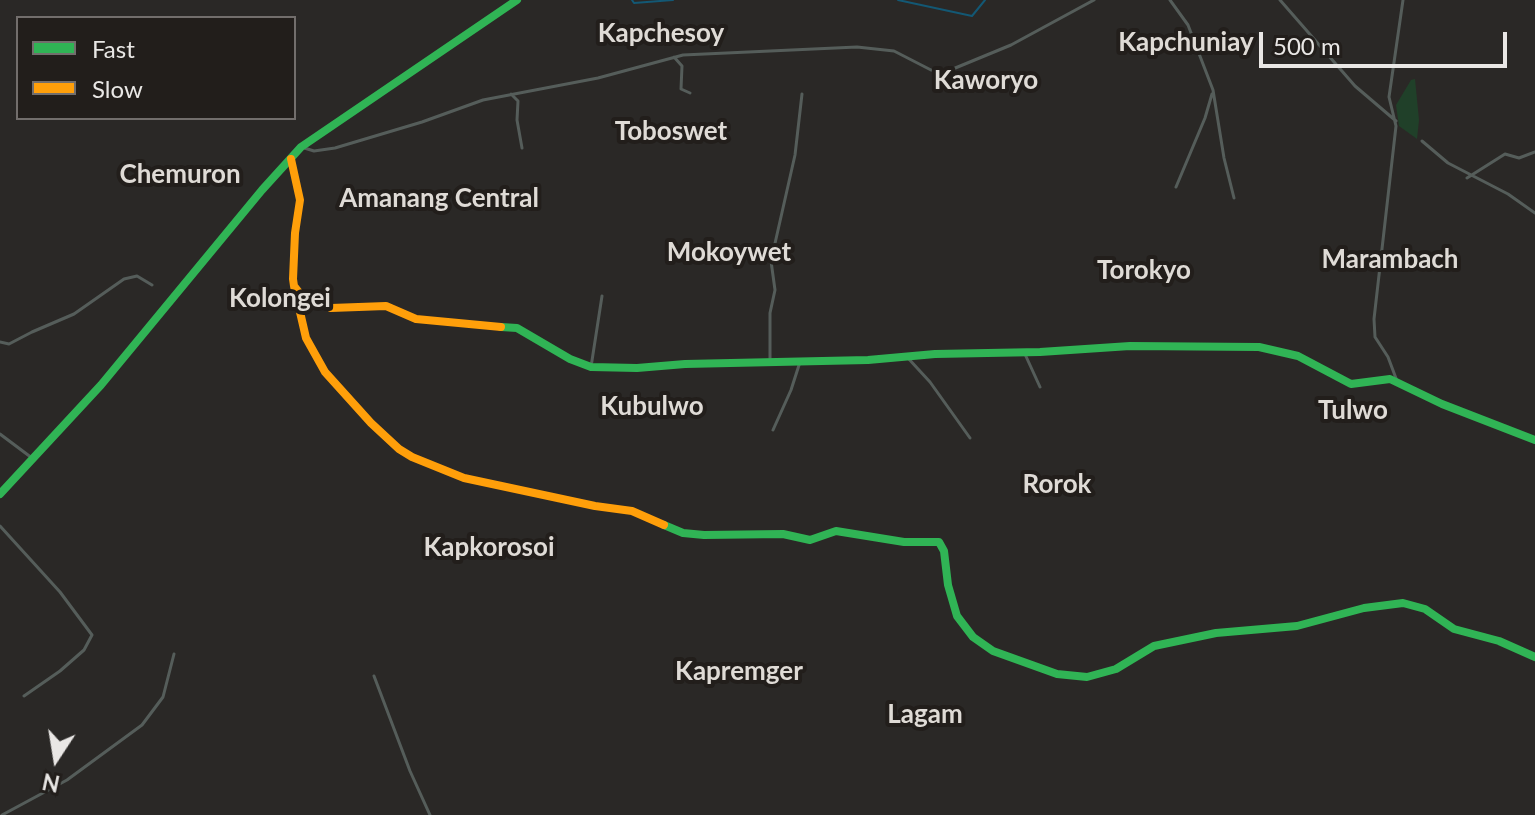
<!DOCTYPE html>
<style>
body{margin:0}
#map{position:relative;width:1535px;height:815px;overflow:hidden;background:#2a2826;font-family:Lato,sans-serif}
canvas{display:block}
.legend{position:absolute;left:16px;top:16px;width:280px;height:104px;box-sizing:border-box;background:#221e1b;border:2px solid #726e6c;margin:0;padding:10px 14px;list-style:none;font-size:24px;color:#e9e7e5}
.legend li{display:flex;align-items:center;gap:16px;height:40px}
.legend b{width:40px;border:2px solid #726e6c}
.north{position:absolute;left:16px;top:719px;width:80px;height:80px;-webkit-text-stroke:6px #221e1b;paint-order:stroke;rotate:192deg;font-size:22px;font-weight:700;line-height:32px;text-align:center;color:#e9e7e5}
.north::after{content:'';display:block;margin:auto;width:28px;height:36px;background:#e9e7e5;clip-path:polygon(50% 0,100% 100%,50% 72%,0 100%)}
.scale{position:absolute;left:1259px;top:32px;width:248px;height:36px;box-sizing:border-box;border:4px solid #e9e7e5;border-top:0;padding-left:10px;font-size:24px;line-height:28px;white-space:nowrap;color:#e9e7e5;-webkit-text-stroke:6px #221e1b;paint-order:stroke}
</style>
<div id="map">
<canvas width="1535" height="815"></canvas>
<ul class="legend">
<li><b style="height:10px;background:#30b455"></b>Fast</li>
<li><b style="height:10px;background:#ff9f0a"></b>Slow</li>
</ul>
<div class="north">N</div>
<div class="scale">500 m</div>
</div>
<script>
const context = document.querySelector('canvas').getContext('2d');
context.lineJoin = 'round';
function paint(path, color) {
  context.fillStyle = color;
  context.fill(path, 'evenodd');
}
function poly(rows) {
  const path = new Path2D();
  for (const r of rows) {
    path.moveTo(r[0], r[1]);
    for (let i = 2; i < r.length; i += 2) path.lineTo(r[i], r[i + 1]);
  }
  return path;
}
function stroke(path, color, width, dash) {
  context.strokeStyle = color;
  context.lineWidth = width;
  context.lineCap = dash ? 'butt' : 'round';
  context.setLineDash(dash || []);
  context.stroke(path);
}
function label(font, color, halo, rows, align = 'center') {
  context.font = font + ' Lato,sans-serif';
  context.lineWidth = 8;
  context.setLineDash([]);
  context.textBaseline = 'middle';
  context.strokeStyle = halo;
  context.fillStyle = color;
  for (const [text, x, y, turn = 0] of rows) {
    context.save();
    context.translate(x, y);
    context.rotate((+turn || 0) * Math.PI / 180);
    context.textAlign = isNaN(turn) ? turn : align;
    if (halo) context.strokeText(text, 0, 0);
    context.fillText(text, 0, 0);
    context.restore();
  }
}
const green = poly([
 [1415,79,1419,120,1417,139,1399,126,1396,105,1411,80]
]);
const stream = poly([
 [632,0,634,3,673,0],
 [898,0,972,16,985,0]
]);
const street = poly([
 [1170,0,1188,25,1213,90,1224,158,1234,198],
 [1280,0,1355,86,1396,121],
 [674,57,682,66,681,89,690,93],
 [511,94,518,101,517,120,522,148],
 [1422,141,1448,163,1508,194,1535,213],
 [301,147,314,151,335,148,422,122,483,100,598,78,683,55,857,47,894,51,931,70,948,71,1011,45,1094,0],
 [1467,178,1505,154,1519,158,1535,152],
 [1176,187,1205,118,1212,94],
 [0,342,9,344,32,332,74,314,124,279,137,276,152,285],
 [1024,352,1040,387],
 [907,357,930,382,970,438],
 [770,363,770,313,775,290,771,261,795,155,802,94],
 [591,367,602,296],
 [1397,381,1388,357,1375,337,1374,319,1396,126,1389,97,1403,0],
 [773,430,791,390,800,362],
 [0,434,32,458],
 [0,526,60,592,92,635,84,650,60,671,24,696],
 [374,676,410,771,430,815],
 [2,815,67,780,142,725,163,697,174,654]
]);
const fast = poly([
 [501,327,517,328,570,359,591,367,637,368,685,364,868,360,935,354,1040,352,1130,346,1259,347,1298,356,1351,384,1390,379,1442,404,1535,440],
 [0,494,101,385,262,190,301,147,517,0],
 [664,525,683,533,704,535,783,534,810,540,836,531,904,542,939,542,944,551,948,585,957,616,973,637,993,651,1057,674,1087,677,1116,669,1154,646,1216,633,1297,626,1364,608,1403,603,1425,609,1454,629,1499,641,1535,657]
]);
const slow = poly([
 [291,159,300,200,295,233,293,279,294,286,301,295,331,308,386,306,416,319,501,327],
 [294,286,306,338,325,372,371,423,399,449,412,457,464,478,595,506,632,511,664,525]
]);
const quarterNames = [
 ["Kapchesoy",661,34],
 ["Kapchuniay",1186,43],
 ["Kaworyo",986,81],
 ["Toboswet",671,132],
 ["Chemuron",180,175],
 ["Amanang Central",439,199],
 ["Mokoywet",729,253],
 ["Marambach",1390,260],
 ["Torokyo",1144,271],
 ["Kolongei",280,299],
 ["Kubulwo",652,407],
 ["Tulwo",1353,411],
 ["Rorok",1057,485],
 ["Kapkorosoi",489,548],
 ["Kapremger",739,672],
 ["Lagam",925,715]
];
paint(green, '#204029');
stroke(stream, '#135874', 2);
stroke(street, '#555d5a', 3);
stroke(fast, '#30b455', 8);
stroke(slow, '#ff9f0a', 8);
label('bold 26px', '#dfdbd6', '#221e1b', quarterNames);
</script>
